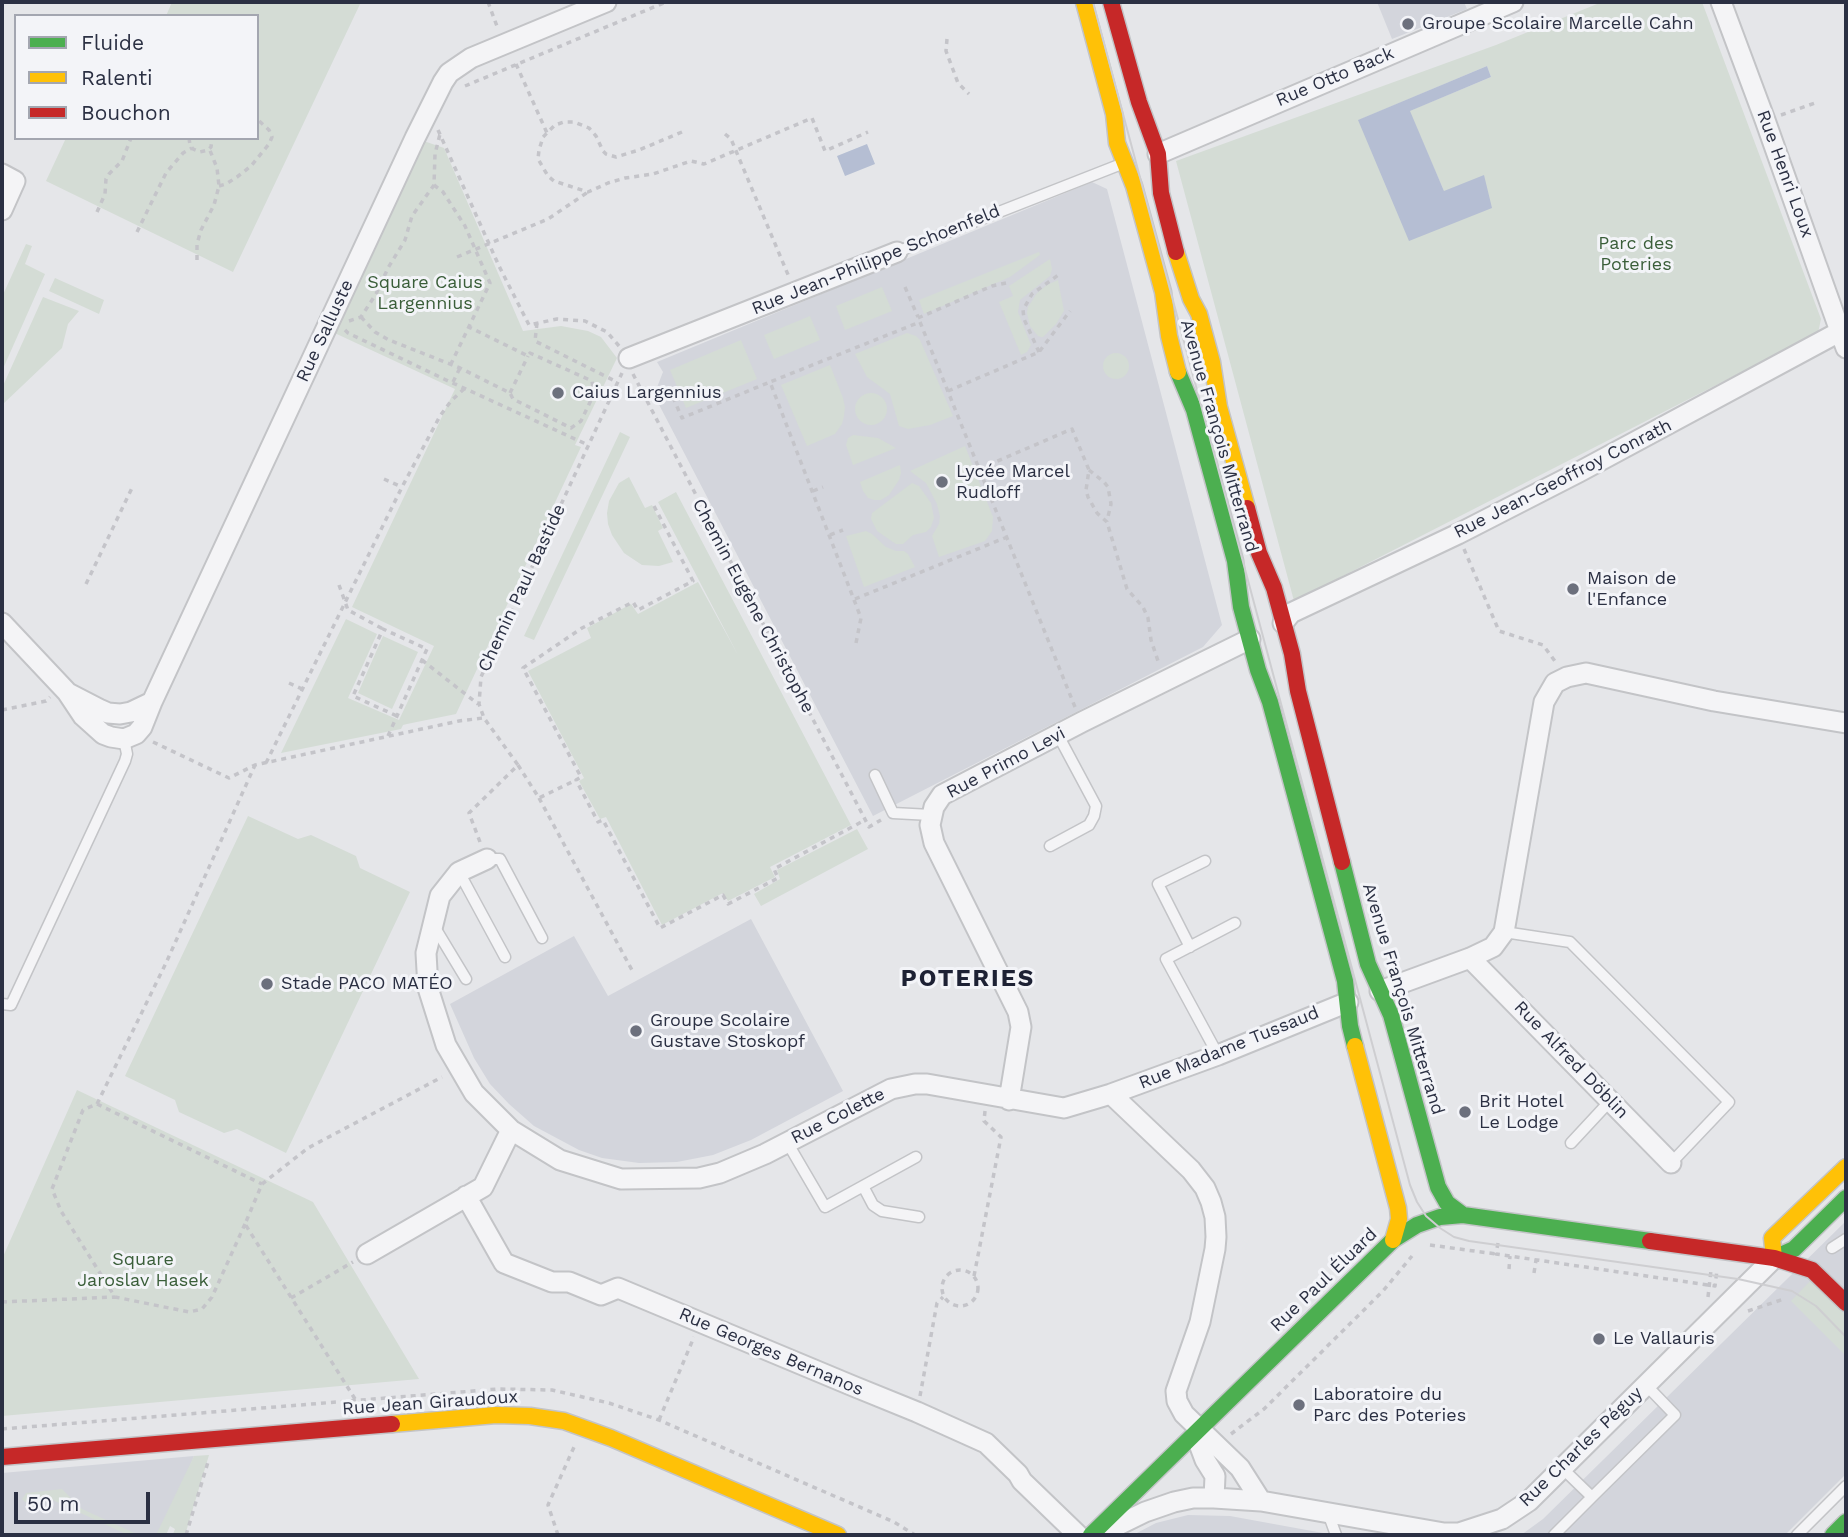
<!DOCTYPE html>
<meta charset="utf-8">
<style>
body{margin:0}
#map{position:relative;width:1848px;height:1537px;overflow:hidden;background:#e5e6e9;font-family:"Work Sans",sans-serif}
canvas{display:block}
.frame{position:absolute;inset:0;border:4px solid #2b3043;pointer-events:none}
.legend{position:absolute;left:14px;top:14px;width:245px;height:126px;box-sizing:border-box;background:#f3f4f8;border:2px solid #a3a6b0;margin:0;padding:9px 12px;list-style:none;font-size:21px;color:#2b3043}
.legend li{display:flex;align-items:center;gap:14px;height:35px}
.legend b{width:35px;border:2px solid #a3a6b0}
.scale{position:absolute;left:14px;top:1492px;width:136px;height:32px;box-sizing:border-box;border:4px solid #2b3043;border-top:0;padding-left:9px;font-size:21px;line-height:24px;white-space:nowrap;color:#2b3043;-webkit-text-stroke:5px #f3f4f8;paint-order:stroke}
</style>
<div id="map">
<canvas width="1848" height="1537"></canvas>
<div class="frame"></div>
<ul class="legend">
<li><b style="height:9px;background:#4caf50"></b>Fluide</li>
<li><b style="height:9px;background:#ffc107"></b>Ralenti</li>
<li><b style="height:9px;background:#c62828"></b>Bouchon</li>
</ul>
<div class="scale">50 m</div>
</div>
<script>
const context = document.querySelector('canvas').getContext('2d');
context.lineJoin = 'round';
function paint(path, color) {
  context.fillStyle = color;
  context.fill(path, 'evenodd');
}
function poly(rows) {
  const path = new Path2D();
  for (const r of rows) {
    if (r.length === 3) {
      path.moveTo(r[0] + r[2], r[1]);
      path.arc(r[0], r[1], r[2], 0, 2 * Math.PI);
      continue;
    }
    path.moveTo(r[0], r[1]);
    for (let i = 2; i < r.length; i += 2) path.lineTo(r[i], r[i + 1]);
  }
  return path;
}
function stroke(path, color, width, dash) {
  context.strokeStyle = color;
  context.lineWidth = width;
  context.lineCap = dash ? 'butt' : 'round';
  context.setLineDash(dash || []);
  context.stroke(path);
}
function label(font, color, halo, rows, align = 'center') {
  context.font = font + ' "Work Sans",sans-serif';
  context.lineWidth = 6;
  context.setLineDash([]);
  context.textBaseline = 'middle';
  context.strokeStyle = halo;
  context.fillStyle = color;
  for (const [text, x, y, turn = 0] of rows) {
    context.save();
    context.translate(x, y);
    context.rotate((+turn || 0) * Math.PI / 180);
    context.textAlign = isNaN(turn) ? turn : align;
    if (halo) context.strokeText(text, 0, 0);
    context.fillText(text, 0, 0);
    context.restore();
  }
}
const built = poly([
 [1377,2,1464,2,1467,9,1392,39],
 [1092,182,1107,189,1222,625,1203,647,873,816,654,395,663,372,657,362],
 [751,919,843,1091,751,1140,713,1155,677,1162,639,1163,602,1158,579,1150,534,1126,509,1104,490,1084,474,1058,450,1004,574,936,608,996],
 [1846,1221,1846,1474,1785,1535,1521,1535,1543,1519],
 [194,1456,163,1535,2,1535,2,1473],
 [1188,1515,1230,1516,1334,1535,1133,1535,1156,1523]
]);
const green = poly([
 [172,2,361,2,233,272,46,181,66,138,257,138,257,16,166,16],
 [1602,2,1702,2,1821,319,1818,333,1294,601,1176,161,1496,45],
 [1487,66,1491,77,1409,111,1444,191,1359,120],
 [415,138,444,148,523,331,561,326,588,331,601,337,617,358,575,445,581,447,456,714,407,724,403,725,401,729,281,753,346,619,377,634,348,698,399,720,434,646,352,607,455,389,326,329],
 [26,244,32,246,25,264,45,274,2,371,2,297],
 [1039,252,1040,255,1010,277,924,314,919,300],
 [1050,259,1052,269,1050,276,1020,300,1018,312,1031,345,1027,352,1021,355,999,302,1013,296,1009,286],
 [55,278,104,300,99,314,49,291],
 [1058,280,1064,311,1056,324,1043,337,1041,337,1038,336,1030,326,1027,313,1028,307,1037,293,1047,285],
 [882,287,892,311,845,330,836,306],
 [43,297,79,311,68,324,62,348,2,405,2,388],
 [810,316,820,340,774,359,764,335],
 [907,333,916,336,920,340,953,416,930,425,908,429,899,426,890,394,867,377,855,354],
 [741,340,757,379,686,408,670,370],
 [1116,366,13],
 [830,365,843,398,845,407,844,416,842,424,835,434,807,446,781,385],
 [871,409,16],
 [620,432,630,437,534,640,524,636],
 [853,435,878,438,896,448,853,465,846,445,848,438],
 [965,446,993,517,992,531,985,541,939,557,932,536,939,524,940,517,937,504,926,483,910,471],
 [900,465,901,473,899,480,889,495,881,500,874,500,868,498,863,491,860,482],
 [629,477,645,508,652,505,663,528,658,531,673,562,659,566,642,565,624,553,612,535,608,524,607,513,609,501,619,483],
 [912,483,919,486,931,503,934,518,931,527,926,532,913,535,903,544,896,544,877,531,871,519,872,513],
 [676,492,851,825,770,867,775,877,728,901,723,893,662,925,606,817,600,819,579,781,584,778,528,671,591,638,587,628,631,604,638,614,698,582,738,655,658,502],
 [866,531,872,534,886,547,896,551,904,551,908,554,915,567,864,587,846,536],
 [383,636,418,652,392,709,358,693],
 [248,816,298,839,311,835,356,856,360,868,410,892,286,1153,237,1129,224,1133,179,1112,175,1100,125,1076],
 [857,829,868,849,761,906,754,894,780,879,777,870],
 [77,1090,313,1202,419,1379,2,1416,2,1259],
 [1811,1280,1846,1315,1846,1356,1791,1301],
 [209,1455,185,1535,173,1534,175,1529,170,1526,166,1535,156,1535,194,1456],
 [62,1489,82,1509,139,1535,128,1535,44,1496,38,1509,25,1502,22,1499,26,1493]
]);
const water = poly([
 [1487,66,1491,77,1410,111,1444,191,1484,175,1492,208,1409,241,1358,120],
 [867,144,875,164,845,176,837,156]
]);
const path = poly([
 [488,2,498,29],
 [947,39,946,51,958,83,969,94],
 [516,64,547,133],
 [465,86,666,2],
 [1845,93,1846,93],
 [1781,115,1815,103],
 [438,130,499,266,529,325,557,319,585,321,607,332,619,346],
 [682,132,639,150,616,157,606,154,603,151,596,136,589,128,574,122,564,122,555,125,543,137,539,150,538,159,548,176,554,181,588,192,608,183,625,178,653,174,691,161,704,164,812,118,825,151,868,132],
 [725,134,731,139,789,277],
 [189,138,190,145,193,149,200,152,208,150,211,147,212,138],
 [434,185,443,192,465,226,490,283,451,364],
 [219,186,226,184,237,177,251,166,269,144,272,137,269,130,257,119],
 [97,212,105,194,106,179,109,174,122,161,131,138],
 [137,232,166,173,183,153,192,148],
 [457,257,548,219,588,192],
 [197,260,197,244,201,230,214,205,219,186,217,168,209,148],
 [905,287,918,317],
 [361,317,375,332,389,340,460,368,510,393,513,399,571,428,581,421,594,394,592,381,530,353,528,356,469,327],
 [918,318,992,286,1006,283],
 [349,321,361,317,376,294,388,268,405,240,412,216,434,185,435,154,440,134],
 [537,323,535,341,617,382],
 [345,330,348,333,444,379,586,444,587,448],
 [1039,352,1024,319,1023,310,1032,294,1061,273],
 [633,374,869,827,881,820],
 [453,382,460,368],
 [669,388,682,418,770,382],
 [948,391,1039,352,1070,311],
 [510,393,528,356],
 [979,469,1072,429,1089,470,1086,490,1088,497,1097,513,1107,522,1127,589,1143,607,1148,618,1151,640,1159,664],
 [1089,470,1104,482,1108,487,1111,504,1107,521],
 [384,479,402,487],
 [813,491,823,487],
 [654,506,693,581,638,610,633,602,582,628,523,668,581,777,576,780,598,822,603,820,660,928,723,895,728,904,778,878,774,869,865,820],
 [830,535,843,530],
 [1464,549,1499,631,1543,645,1557,664],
 [86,584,132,488],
 [339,585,348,610,383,629],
 [855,599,1007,537],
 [856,643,861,618,770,382,920,322,1075,707],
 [422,660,478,704],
 [289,683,302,689],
 [2,710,46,701,50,697],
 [388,736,397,716,422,660,427,649,383,629,353,696,397,716],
 [153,742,229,778,255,765,459,721,483,718],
 [266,763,402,487,440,416,451,401,465,388],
 [518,765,539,798,576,780],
 [539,798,633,972],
 [480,842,469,813,518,765,484,718,479,704,481,677,622,373],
 [97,1104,166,963,255,765],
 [245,1224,212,1297,202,1309,189,1312,115,1297,61,1211,52,1189,83,1110,97,1104,262,1184],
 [1498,1243,1496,1254,1715,1286,1717,1270],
 [1430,1245,1496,1254],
 [1509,1269,1510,1256],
 [960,1288,18],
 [1534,1273,1536,1260],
 [974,1276,1001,1137,984,1121,985,1111],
 [1708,1297,1711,1270],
 [291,1298,353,1262],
 [2,1302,115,1297],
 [1748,1311,1784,1299],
 [920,1396,937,1303,943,1297],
 [355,1399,245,1224,262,1184,308,1148,442,1077],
 [659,1420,694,1337],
 [2,1429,498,1389,552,1390,609,1403,659,1420,894,1522,915,1535],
 [1231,1434,1264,1409,1383,1291,1412,1256],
 [1845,1446,1846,1445],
 [1846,1453,1846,1452],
 [186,1535,208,1462],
 [558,1535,548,1505,574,1447]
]);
const lane = poly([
 [897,252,1124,163],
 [875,775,893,813,931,815],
 [1050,846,1089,825,1094,816,1096,806,1058,735],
 [487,859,500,859,542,938],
 [459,872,505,957],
 [434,926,466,979],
 [1504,932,1570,942,1729,1102,1671,1163],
 [1190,947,1158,884,1205,861],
 [2,1004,11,1005,125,761,127,754,124,739],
 [1218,1055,1166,959,1235,923],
 [787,1142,825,1207,916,1157],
 [1571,1143,1610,1101],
 [863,1186,873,1205,882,1211,919,1217],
 [1832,1248,1846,1239],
 [1592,1497,1675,1415,1646,1385],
 [1328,1513,1336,1535],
 [1554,1535,1592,1497,1562,1468],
 [1797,1535,1846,1486]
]);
const street = poly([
 [1721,2,1765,120,1846,348],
 [1158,154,1513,2],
 [2,174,15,181,2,210],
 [629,358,897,252],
 [2,623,67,692,83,716,103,734,111,737,124,739,136,734,142,727,152,702,415,138,443,82,449,73,471,58,606,2],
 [1283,623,1291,613,1458,534,1579,472,1841,331],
 [68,693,99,709,108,713,120,714,131,712,152,702],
 [487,859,459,872,440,896,426,953,428,988,446,1045,474,1093,511,1130,560,1160,621,1179,699,1178,720,1173,765,1154,891,1089,915,1084,927,1084,1064,1108,1111,1094,1191,1170,1205,1188,1211,1202,1215,1217,1216,1237,1215,1249,1200,1322,1176,1391,1177,1401,1184,1414,1240,1468,1261,1501],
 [1470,958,1671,1163],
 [1380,991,1470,958,1493,947,1504,932,1544,702,1555,683,1567,677,1586,673,1714,701,1846,723],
 [1111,1094,1218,1055,1348,1002],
 [1009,1100,1021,1027,1018,1012,934,843,930,825,934,807,942,795,1082,722,1250,639],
 [466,1196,504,1263,552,1282,569,1282,601,1295,618,1288,853,1386,917,1412,986,1443,1018,1474,1022,1481,1078,1535],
 [367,1254,483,1187,511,1130],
 [1199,1429,1199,1444,1205,1460,1215,1476,1214,1498],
 [1102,1533,1145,1512,1174,1502,1193,1498,1214,1498,1261,1501,1444,1533,1459,1533,1502,1519,1529,1501,1774,1258]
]);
const fast = poly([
 [1178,372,1194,410,1235,561,1241,607,1258,670,1270,702,1345,981,1350,1026,1355,1046],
 [1342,862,1368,964,1391,1015,1438,1187,1447,1203,1463,1215],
 [1774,1258,1794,1249,1846,1198],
 [1091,1535,1393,1240,1417,1225,1440,1217,1463,1215,1650,1241],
 [1833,1535,1846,1522]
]);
const slow = poly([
 [1084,2,1114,114,1117,143,1134,186,1163,292,1169,336,1178,372],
 [1176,252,1191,299,1199,314,1212,362,1219,407,1247,508],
 [1355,1046,1398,1208,1399,1219,1393,1240],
 [1774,1258,1772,1238,1846,1167],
 [392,1424,496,1415,530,1416,564,1421,611,1438,838,1535]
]);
const jam = poly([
 [1111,2,1139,102,1158,154,1161,193,1176,252],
 [1247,508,1259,553,1274,588,1292,654,1298,691,1342,862],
 [1650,1241,1774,1258,1812,1270,1846,1303],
 [2,1457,392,1424]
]);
const tram = poly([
 [1093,2,1410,1185,1417,1202,1426,1216,1440,1228,1454,1237,1469,1241,1738,1279,1792,1291,1816,1306,1846,1337]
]);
const markers = [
 [1408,24,7,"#6c707d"],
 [558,393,7,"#6c707d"],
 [942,482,7,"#6c707d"],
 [1573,589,7,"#6c707d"],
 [267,984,7,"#6c707d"],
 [636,1031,7,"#6c707d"],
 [1465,1112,7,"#6c707d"],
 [1599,1339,7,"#6c707d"],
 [1299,1405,7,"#6c707d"]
];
const poiNames = [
 ["Groupe Scolaire Marcelle Cahn",1422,24],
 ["Caius Largennius",572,393],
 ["Lycée Marcel",956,472],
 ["Rudloff",956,493],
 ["Maison de",1587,579],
 ["l'Enfance",1587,600],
 ["Stade PACO MATÉO",281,984],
 ["Groupe Scolaire",650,1021],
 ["Gustave Stoskopf",650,1042],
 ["Brit Hotel",1479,1102],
 ["Le Lodge",1479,1123],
 ["Le Vallauris",1613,1339],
 ["Laboratoire du",1313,1395],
 ["Parc des Poteries",1313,1416]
];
const streetNames = [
 ["Rue Otto Back",1335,77,-23],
 ["Rue Henri Loux",1785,174,70],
 ["Rue Jean-Philippe Schoenfeld",876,260,-22],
 ["Rue Salluste",325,331,-65],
 ["Avenue François Mitterrand",1219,436,74],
 ["Rue Jean-Geoffroy Conrath",1563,479,-27],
 ["Chemin Paul Bastide",522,588,-65],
 ["Chemin Eugène Christophe",753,606,62],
 ["Rue Primo Levi",1006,763,-28],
 ["Avenue François Mitterrand",1403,999,73],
 ["Rue Madame Tussaud",1229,1048,-22],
 ["Rue Alfred Döblin",1571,1060,46],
 ["Rue Colette",838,1116,-27],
 ["Rue Paul Éluard",1324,1280,-44],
 ["Rue Georges Bernanos",771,1352,23],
 ["Rue Jean Giraudoux",430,1403,-4],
 ["Rue Charles Péguy",1581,1447,-44]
];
const parkNames = [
 ["Parc des",1636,244],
 ["Poteries",1636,265],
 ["Square Caius",425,283],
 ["Largennius",425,304],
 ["Square",143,1260],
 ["Jaroslav Hasek",143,1281]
];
const districtNames = [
 ["POTERIES",968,979]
];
paint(built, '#d3d5dc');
paint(green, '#d4dcd5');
paint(water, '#b5bed3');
stroke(lane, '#c3c4c7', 13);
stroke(street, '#c3c4c7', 23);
stroke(fast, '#c3c4c7', 19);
stroke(slow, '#c3c4c7', 19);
stroke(jam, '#c3c4c7', 19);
stroke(path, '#c4c4c9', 3.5, [5, 5]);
stroke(lane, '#f4f4f6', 10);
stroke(street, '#f4f4f6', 19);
stroke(fast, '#4caf50', 16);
stroke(slow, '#ffc107', 16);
stroke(jam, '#c62828', 16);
stroke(tram, '#ceced1', 2);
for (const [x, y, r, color] of markers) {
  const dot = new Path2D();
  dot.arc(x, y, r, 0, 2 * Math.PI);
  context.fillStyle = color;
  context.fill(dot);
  stroke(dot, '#f3f4f8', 2.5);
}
label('18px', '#2b3043', '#f3f4f8', poiNames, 'left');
label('18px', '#2b3043', '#f3f4f8', streetNames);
label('18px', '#3a5e39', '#f3f4f8', parkNames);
context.letterSpacing = '2px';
label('bold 24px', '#1d2134', '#f3f4f8', districtNames);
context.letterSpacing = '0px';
</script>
